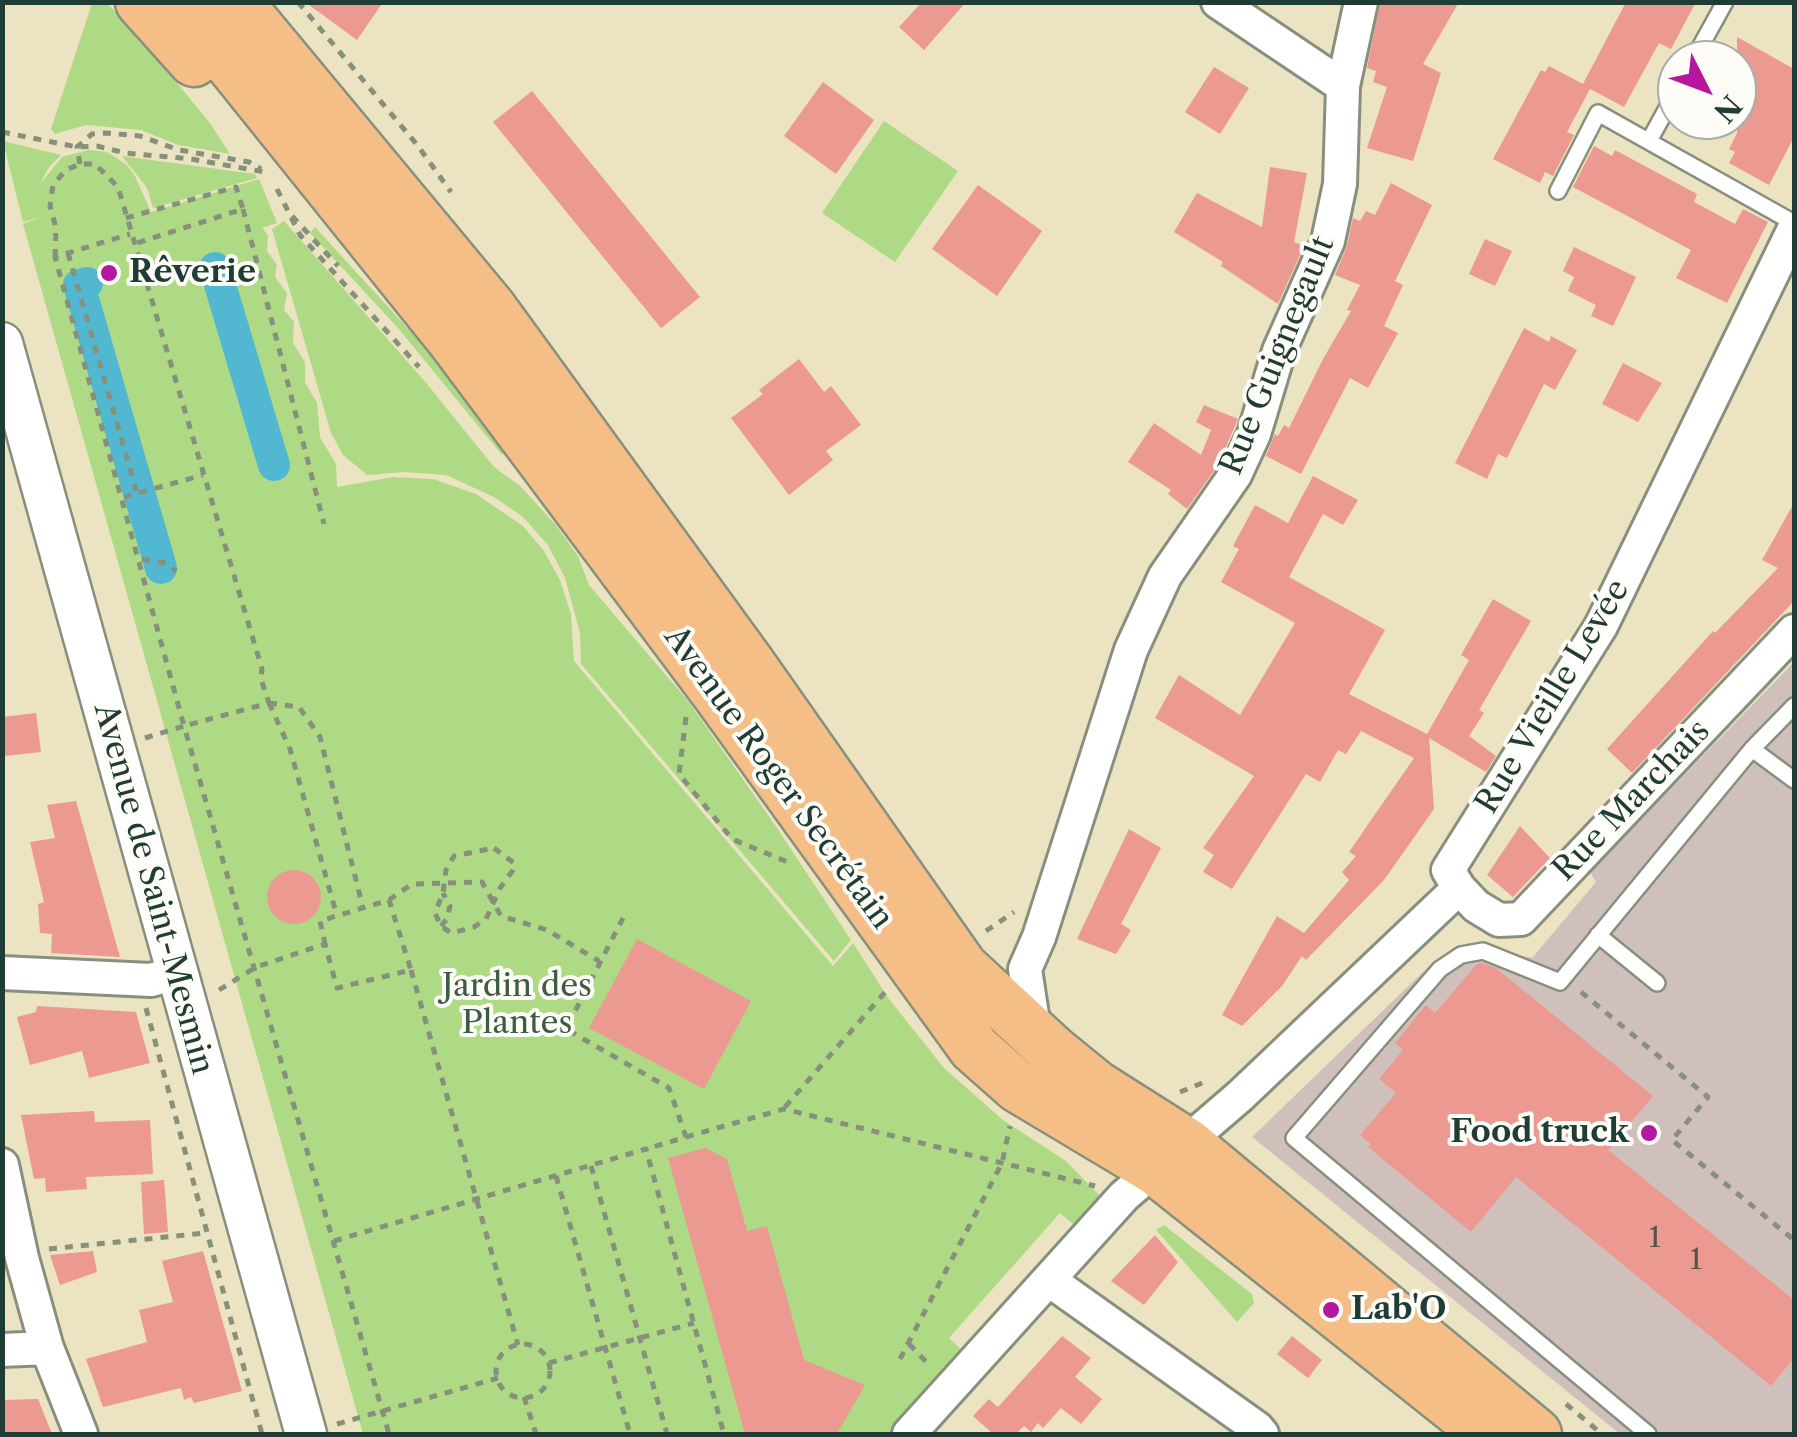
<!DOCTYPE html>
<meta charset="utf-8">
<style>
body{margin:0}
#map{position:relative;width:1797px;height:1437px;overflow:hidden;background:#ece3c3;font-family:"Libre Caslon Text",serif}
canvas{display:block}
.frame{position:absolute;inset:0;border:5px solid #1f3d34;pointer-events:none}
.north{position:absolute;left:1657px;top:40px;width:100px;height:100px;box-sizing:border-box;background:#fdfcf7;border:2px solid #a4b0a9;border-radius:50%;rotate:132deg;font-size:28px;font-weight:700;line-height:40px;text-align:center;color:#1f3d34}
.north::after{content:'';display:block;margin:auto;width:35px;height:45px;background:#b5179e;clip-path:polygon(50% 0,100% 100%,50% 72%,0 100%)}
</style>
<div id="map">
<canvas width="1797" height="1437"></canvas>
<div class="frame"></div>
<div class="north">N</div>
</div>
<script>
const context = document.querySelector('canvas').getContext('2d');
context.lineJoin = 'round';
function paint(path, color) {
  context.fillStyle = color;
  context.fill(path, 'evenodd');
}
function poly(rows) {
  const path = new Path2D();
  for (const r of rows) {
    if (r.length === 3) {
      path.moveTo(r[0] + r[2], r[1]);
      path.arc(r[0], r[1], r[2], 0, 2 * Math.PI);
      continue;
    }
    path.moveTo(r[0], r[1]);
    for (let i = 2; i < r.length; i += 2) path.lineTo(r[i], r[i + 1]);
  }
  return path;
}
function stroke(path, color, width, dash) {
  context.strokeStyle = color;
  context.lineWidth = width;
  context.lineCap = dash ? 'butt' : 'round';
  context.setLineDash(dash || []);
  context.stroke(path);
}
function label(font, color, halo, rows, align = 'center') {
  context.font = font + ' "Libre Caslon Text",serif';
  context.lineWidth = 8;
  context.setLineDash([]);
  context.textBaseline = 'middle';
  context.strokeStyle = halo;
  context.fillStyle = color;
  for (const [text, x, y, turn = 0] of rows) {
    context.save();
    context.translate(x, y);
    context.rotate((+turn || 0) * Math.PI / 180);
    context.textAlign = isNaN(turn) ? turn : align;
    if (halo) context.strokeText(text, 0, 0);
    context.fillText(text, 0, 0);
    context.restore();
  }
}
const industrial = poly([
 [1794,662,1794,1434,1620,1434,1252,1137,1428,967,1457,951,1488,948,1532,958,1596,882,1590,872]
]);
const green = poly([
 [92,3,107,3,131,28,138,41,149,49,210,123,230,154,178,145,141,130,86,125,55,134,51,129],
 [884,121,958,171,895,262,822,213],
 [3,141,61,155,49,167,40,184,62,157,88,150,107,152,127,165,135,176,151,212,259,179,277,223,262,228,268,235,267,251,277,265,275,277,287,293,284,310,294,322,293,343,305,362,305,382,317,403,320,437,336,464,337,487,393,477,433,479,476,494,523,526,544,551,560,580,571,614,574,661,833,966,853,943,889,999,944,1068,1003,1120,1066,1161,1102,1198,1077,1227,1060,1213,949,1338,965,1353,894,1434,363,1434,23,224,40,217,23,222],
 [122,156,255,174,257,178,153,208,147,188],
 [284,221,427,384,494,467,520,486,555,524,578,556,589,585,688,701,775,825,851,940,834,961,581,664,580,633,565,578,548,545,523,517,494,497,446,475,404,472,367,475,343,455,331,433,272,229],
 [315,227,433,356,508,450,502,455,398,328,310,233],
 [1164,1225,1252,1294,1254,1303,1237,1322,1156,1230]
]);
const canal = poly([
 [215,268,274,465],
 [87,283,79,285,161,568]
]);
const building = poly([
 [305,2,383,2,357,40],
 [922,2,966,2,924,50,899,27],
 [1380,2,1459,2,1423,64,1441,73,1413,161,1367,148,1387,87,1373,82,1376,71,1367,68],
 [1626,2,1696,2,1671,49,1659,43,1624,107,1590,89,1567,132,1574,135,1553,176,1545,172,1540,183,1493,159,1541,70,1545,72,1549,66,1583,84],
 [1737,37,1794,69,1794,137,1769,185,1729,163,1735,152,1729,149,1737,133],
 [1214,67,1249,88,1220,134,1185,112],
 [823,82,874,120,836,174,784,136],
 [532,91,700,297,661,328,493,122],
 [1594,146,1612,156,1615,150,1697,194,1694,202,1735,224,1743,209,1768,222,1727,303,1676,278,1691,250,1573,187],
 [1270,167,1307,173,1294,242,1304,246,1278,304,1221,266,1223,262,1174,232,1197,193,1262,227],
 [1391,183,1432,205,1395,281,1403,285,1384,326,1398,333,1368,388,1350,378,1301,474,1266,456,1275,434,1278,436,1284,425,1289,428,1323,359,1351,311,1347,310,1360,285,1335,275,1347,246,1353,218,1360,221,1366,211,1375,215],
 [978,185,1042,231,997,296,932,249],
 [1485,239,1512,251,1495,286,1469,274],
 [1574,247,1636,277,1613,326,1591,316,1596,305,1568,291,1574,277,1563,271],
 [1524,328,1549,342,1551,336,1577,350,1555,390,1544,384,1507,458,1498,454,1487,479,1455,463],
 [799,359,824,392,831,386,861,425,826,451,833,460,789,495,731,418,763,394,759,390],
 [1623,363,1662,383,1638,422,1602,404],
 [1204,405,1238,419,1218,465,1187,509,1168,494,1171,490,1128,462,1154,423,1201,455,1211,430,1196,422],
 [1313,476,1358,500,1343,525,1323,514,1289,577,1385,630,1349,694,1427,734,1469,660,1461,655,1493,599,1531,621,1479,710,1484,713,1469,736,1496,756,1486,772,1429,738,1434,809,1384,880,1306,960,1302,956,1282,986,1242,1026,1222,1015,1277,916,1304,933,1349,880,1342,872,1356,856,1349,852,1414,758,1361,731,1346,754,1338,750,1320,782,1306,774,1232,889,1203,872,1214,855,1203,848,1254,776,1155,718,1179,675,1240,715,1295,623,1221,582,1239,549,1233,546,1255,505,1288,523],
 [1794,503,1794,601,1632,773,1607,749,1713,631,1715,633,1778,568,1762,560],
 [36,713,41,752,4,756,2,717],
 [76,801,104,900,120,957,51,953,52,934,40,933,38,904,44,902,30,842,55,838,47,805],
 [1520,826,1550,858,1513,897,1487,875],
 [1129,829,1161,848,1121,924,1131,930,1116,954,1077,939],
 [294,897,27],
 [637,939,751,1001,704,1089,589,1028],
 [1482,963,1496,968,1653,1096,1608,1150,1794,1300,1794,1358,1771,1386,1516,1177,1471,1232,1368,1147,1371,1144,1360,1135,1396,1093,1379,1079,1403,1050,1395,1043,1426,1005,1435,1013,1477,964],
 [37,1006,136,1012,150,1063,89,1078,82,1051,30,1065,17,1017,36,1012],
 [94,1111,95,1122,150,1120,153,1174,86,1177,87,1189,46,1192,45,1178,34,1179,21,1115],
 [705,1148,727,1159,747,1231,767,1226,804,1360,865,1385,837,1434,745,1434,668,1158],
 [164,1180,168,1232,144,1234,141,1182],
 [1155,1235,1178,1262,1144,1305,1111,1281],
 [93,1251,97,1272,60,1285,50,1255],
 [203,1251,242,1391,194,1403,191,1397,184,1400,181,1388,103,1407,86,1359,147,1342,139,1310,173,1302,162,1261],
 [1062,1336,1091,1358,1075,1377,1102,1399,1081,1424,1061,1408,1043,1428,1038,1423,1031,1432,1024,1426,1016,1434,993,1434,973,1416,989,1399,998,1407],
 [1292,1336,1322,1360,1308,1378,1277,1354],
 [38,1399,52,1434,2,1434,2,1400]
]);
const path = poly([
 [298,2,418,146,451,192],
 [2,132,77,147,97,146,125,153,191,159,265,172],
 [80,164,77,147,92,134,106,133,140,136,179,150,249,162,261,169],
 [277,189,300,235,419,367],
 [243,209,324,524],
 [292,216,338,266],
 [126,218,236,187,243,209,134,244],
 [68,253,137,493],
 [55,257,56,228,50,206,53,185,66,170,80,164,95,164,118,187,262,669,261,679,269,703,184,726,55,257,130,234],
 [124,497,203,475],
 [142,559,166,563,176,571],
 [269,703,299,707,320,737,363,908],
 [269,703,290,749,337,916],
 [686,717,679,774,732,839,790,863],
 [145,738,184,726,389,1434],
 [494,848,514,863,513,870,500,888,486,919,474,927,451,933,441,926,435,913,443,893,446,870,454,856,494,848],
 [389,900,412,884,482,882,501,916,547,930,599,961],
 [623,918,566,1029,669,1088,686,1137,646,1149],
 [441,926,447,919,450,906,443,893],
 [986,931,1014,912],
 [411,970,518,1345],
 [219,990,256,967,325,944,337,988,411,970,389,900,320,921,325,944],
 [1581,992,1708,1097,1672,1140,1794,1240],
 [146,1008,262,1434],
 [1180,1092,1207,1081],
 [785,1107,886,991],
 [686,1137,784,1109,1095,1186],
 [591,1166,667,1434],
 [556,1176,630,1434],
 [334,1241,646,1149,724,1434],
 [49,1249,205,1233],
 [909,1344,929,1365],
 [523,1371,27],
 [900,1359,1002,1163,1010,1126],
 [549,1363,694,1323],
 [524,1397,536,1434],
 [1566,1404,1602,1434],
 [337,1424,498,1378]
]);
const service = poly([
 [1693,60,1725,2],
 [1649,141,1677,90],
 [1558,191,1598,113,1794,223],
 [1752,749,1794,780],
 [1598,935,1657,983],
 [1648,1434,1294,1138,1440,969,1461,955,1483,951,1560,982,1752,749,1794,706]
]);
const minor = poly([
 [1218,2,1343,86],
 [1794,229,1601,626,1448,870,1459,888,1476,906,1499,920,1521,919,1794,631],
 [2,973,151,980,176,973],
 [1035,1035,1025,969,1039,937,1131,650,1165,576,1235,475,1254,434,1279,351,1328,241,1340,184,1343,86,1361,2],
 [2,1165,22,1258,47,1348,81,1434],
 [1049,1280,1257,1428,1262,1434],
 [2,1350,47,1348],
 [909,1434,1124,1196,1240,1096,1459,888]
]);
const tertiary = poly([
 [2,343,306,1434]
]);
const primary = poly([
 [141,2,194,61],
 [181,2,452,339,717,693,974,1048,1018,1087,1155,1169,1488,1434],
 [237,2,490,307,751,666,963,968,1053,1051,1096,1086,1186,1143,1536,1434]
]);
const markers = [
 [109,273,10,"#b5179e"],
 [1649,1133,10,"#b5179e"],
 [1331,1310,10,"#b5179e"]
];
const numberNames = [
 ["1",1655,1239],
 ["1",1696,1261]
];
const poiNames = [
 ["Rêverie",129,273],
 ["Food truck",1629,1133,"right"],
 ["Lab'O",1351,1310]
];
const streetNames = [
 ["Rue Guignegault",1278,356,-68],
 ["Rue Vieille Levée",1553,697,-59],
 ["Avenue Roger Secrétain",778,778,54],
 ["Rue Marchais",1632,801,-46],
 ["Avenue de Saint-Mesmin",153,889,75]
];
const parkNames = [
 ["Jardin des",517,987],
 ["Plantes",517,1024]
];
paint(industrial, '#d0c0bc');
paint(green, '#afda85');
stroke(canal, '#52b7d1', 32);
paint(building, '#eb9991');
stroke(service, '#86907c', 20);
stroke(minor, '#86907c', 38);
stroke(tertiary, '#86907c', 45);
stroke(primary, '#86907c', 55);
stroke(path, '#86907c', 5, [8, 8]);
stroke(service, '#fff', 15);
stroke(minor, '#fff', 32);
stroke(tertiary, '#fff', 40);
stroke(primary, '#f6be87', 50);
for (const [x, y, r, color] of markers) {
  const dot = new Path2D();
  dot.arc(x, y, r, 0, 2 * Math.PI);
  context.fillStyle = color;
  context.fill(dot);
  stroke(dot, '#fdfcf7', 4);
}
label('28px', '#52544b', null, numberNames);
label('bold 32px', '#1f3d34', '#fdfcf7', poiNames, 'left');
label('32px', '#1f3d34', '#fdfcf7', streetNames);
label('32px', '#3c5c44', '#fdfcf7', parkNames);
</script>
